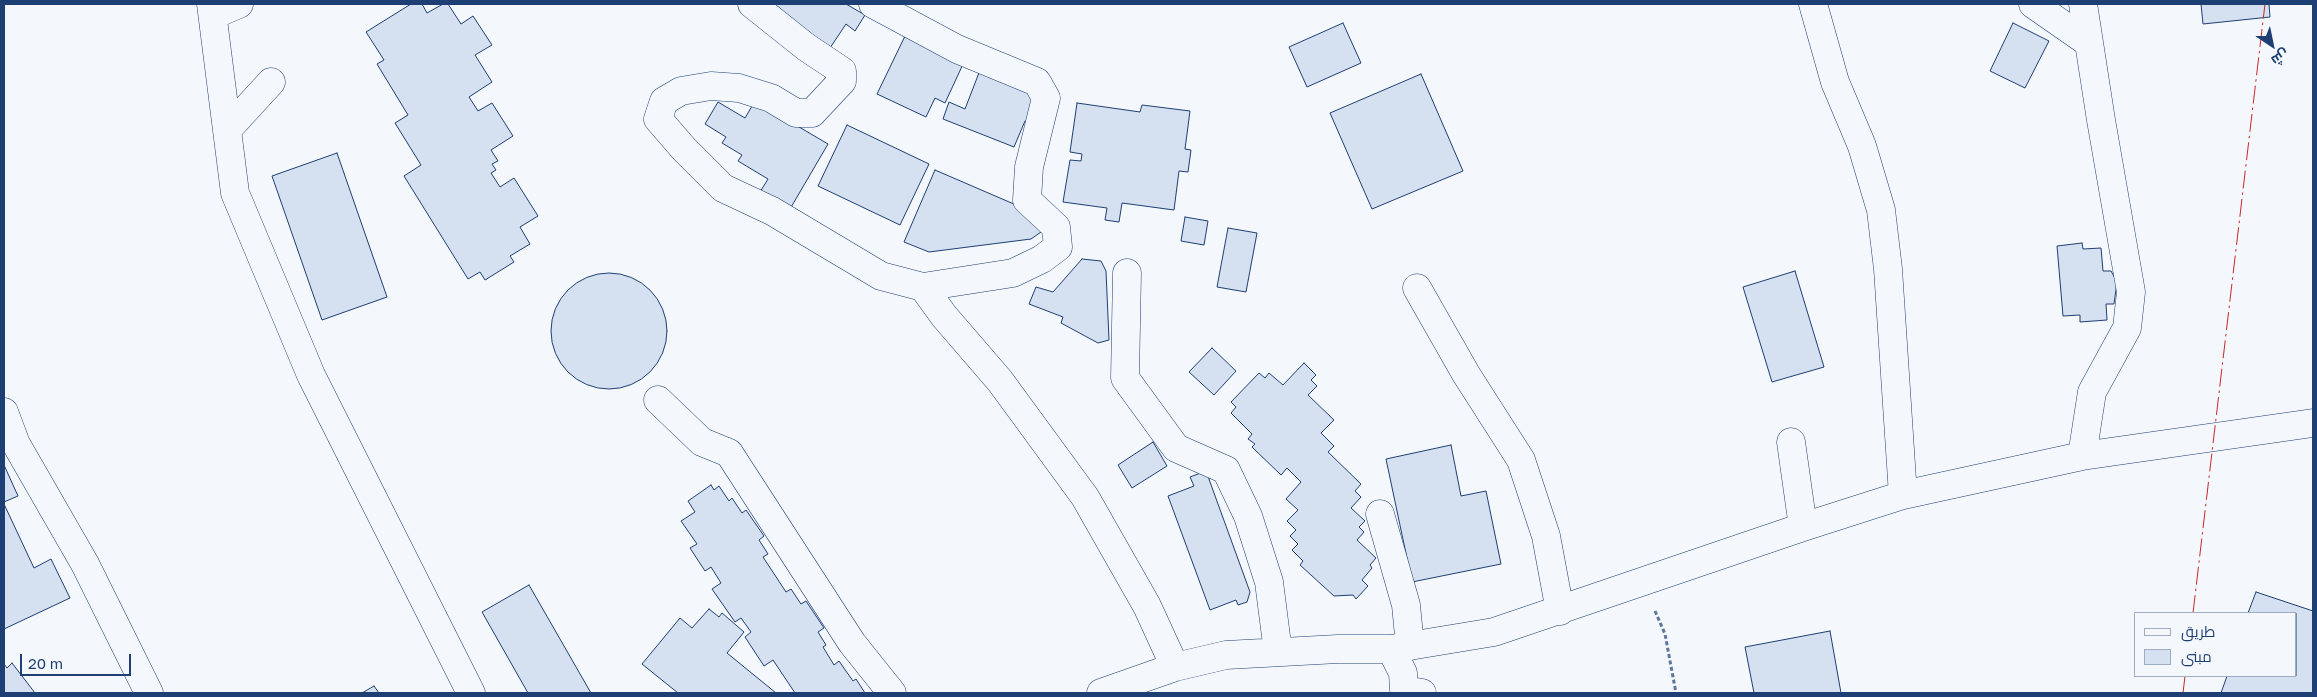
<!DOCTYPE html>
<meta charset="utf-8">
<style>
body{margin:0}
#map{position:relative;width:2317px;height:697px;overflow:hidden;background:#f4f7fb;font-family:"Golos Text",Cairo,sans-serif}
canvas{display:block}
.frame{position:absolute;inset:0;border:5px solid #1d3f73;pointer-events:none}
.legend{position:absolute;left:2134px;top:612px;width:162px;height:65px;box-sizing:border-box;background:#f4f7fb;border:1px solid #9eadc5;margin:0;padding:6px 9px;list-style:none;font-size:15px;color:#1d3f73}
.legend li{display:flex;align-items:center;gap:10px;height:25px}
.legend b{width:25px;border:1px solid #9eadc5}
.north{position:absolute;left:2247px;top:20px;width:50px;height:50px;-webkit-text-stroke:4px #f4f7fb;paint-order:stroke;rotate:146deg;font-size:14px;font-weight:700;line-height:20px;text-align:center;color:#1d3f73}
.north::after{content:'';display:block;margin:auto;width:18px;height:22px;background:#1d3f73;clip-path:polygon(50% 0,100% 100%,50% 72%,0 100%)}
.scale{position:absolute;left:20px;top:654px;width:111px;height:22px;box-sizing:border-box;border:2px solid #1d3f73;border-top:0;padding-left:6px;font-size:15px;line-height:18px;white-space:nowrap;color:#1d3f73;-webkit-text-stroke:4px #f4f7fb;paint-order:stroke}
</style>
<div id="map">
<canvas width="2317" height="697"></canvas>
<div class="frame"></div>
<ul class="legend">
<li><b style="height:6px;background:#f4f7fb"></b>طريق</li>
<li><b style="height:14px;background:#d5e0f0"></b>مبنى</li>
</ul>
<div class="north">ش</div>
<div class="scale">20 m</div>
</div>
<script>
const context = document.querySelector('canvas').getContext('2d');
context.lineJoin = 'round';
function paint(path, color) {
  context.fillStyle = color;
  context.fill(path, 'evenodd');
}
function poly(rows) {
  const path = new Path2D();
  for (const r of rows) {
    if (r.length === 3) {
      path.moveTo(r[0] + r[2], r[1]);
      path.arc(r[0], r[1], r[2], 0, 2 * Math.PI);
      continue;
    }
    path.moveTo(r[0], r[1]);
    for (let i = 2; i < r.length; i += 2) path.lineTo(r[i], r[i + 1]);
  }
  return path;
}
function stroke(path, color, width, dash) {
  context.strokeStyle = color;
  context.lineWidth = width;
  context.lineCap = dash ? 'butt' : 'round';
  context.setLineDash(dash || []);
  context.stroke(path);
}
const building = poly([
 [411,4,422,4,427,13,443,4,448,4,461,24,473,16,492,45,475,55,492,82,469,97,478,111,492,103,513,136,491,150,498,161,492,164,496,170,491,173,500,187,514,178,538,216,520,227,530,244,510,256,514,262,485,280,480,272,468,279,404,176,421,165,395,123,408,115,377,64,384,60,366,32,411,4],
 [776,4,846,4,865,15,855,31,846,24,830,48,773,9,776,4],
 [2201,4,2269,4,2270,17,2203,24,2201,4],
 [1343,23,1361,63,1307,87,1289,47,1343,23],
 [2013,23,2049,41,2025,88,1990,71,2013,23],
 [906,34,964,62,945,103,935,98,926,117,877,94,906,34],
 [982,65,1039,98,1029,122,1025,121,1014,147,943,119,949,102,965,109,982,65],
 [1421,74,1463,171,1372,209,1330,113,1421,74],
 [755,101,828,144,790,209,760,192,768,179,738,161,742,155,722,143,726,137,705,124,718,102,745,118,755,101],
 [1077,103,1140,112,1142,105,1190,111,1185,149,1191,150,1188,172,1179,171,1174,210,1122,203,1119,222,1105,220,1107,208,1063,202,1070,160,1081,161,1082,154,1070,152,1077,103],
 [847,125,929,164,900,225,818,186,847,125],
 [337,153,387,297,322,320,272,176,337,153],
 [935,170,1037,214,1044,221,1041,232,1031,239,929,252,904,242,935,170],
 [1185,217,1208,221,1204,245,1181,241,1185,217],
 [1228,228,1257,233,1246,292,1217,287,1228,228],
 [2082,243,2083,249,2101,248,2103,271,2111,271,2117,282,2114,304,2106,304,2107,320,2080,322,2080,315,2063,316,2057,246,2082,243],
 [1082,259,1101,261,1106,271,1109,340,1098,343,1061,323,1063,317,1029,304,1036,287,1053,292,1082,259],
 [1795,271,1824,367,1772,382,1743,287,1795,271],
 [609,331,58],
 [1212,348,1236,371,1214,395,1189,372,1212,348],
 [1304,363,1316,375,1311,380,1317,386,1308,395,1334,420,1321,433,1334,446,1328,452,1361,484,1355,491,1361,497,1351,508,1365,521,1359,527,1364,532,1357,540,1376,558,1370,565,1372,568,1362,580,1368,586,1356,599,1353,595,1334,596,1300,565,1303,561,1292,550,1298,544,1290,536,1296,530,1287,521,1298,510,1286,499,1301,482,1287,468,1281,475,1252,447,1255,444,1248,439,1252,434,1231,413,1236,407,1231,402,1259,373,1265,378,1269,373,1283,385,1304,363],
 [1153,442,1167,466,1132,488,1118,465,1153,442],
 [1451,445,1461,496,1486,491,1501,564,1412,582,1386,459,1451,445],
 [4,465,18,496,4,502,4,465],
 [1206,471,1250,592,1247,602,1238,605,1236,600,1210,610,1168,496,1194,486,1190,477,1206,471],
 [711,485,714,490,719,486,729,501,732,498,742,513,746,510,764,536,759,540,768,554,763,557,786,592,791,589,801,604,806,601,824,628,818,632,826,645,823,647,834,665,839,661,853,681,856,679,865,693,795,693,773,660,764,666,745,637,751,632,741,618,735,622,712,589,721,583,711,567,705,571,690,548,697,544,681,521,695,512,688,501,711,485],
 [4,504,34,568,51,559,70,598,4,629,4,504],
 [529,585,591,693,528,693,482,612,529,585],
 [2256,592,2313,611,2313,693,2221,693,2227,676,2296,676,2296,613,2248,613,2256,592],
 [709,609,719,617,722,613,744,632,727,653,776,693,678,693,642,664,680,618,692,628,709,609],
 [1830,631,1841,693,1754,693,1745,647,1830,631],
 [12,663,35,693,4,693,4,664,7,668,12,663],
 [374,686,379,693,362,693,374,686]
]);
const path = poly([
 [1655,611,1665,634,1676,693]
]);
const minor = poly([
 [211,4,235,193,311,375,471,693],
 [752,4,806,47,842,71,842,81,812,113,796,113,771,98,739,88,711,86,681,91,664,101,658,119,684,149,723,188,772,211,881,276,923,287,944,316,1000,381,1085,497,1147,606,1175,667],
 [873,4,957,49,1037,82,1046,98,1029,167,1027,200,1056,227,1058,247,1042,259,1013,273,923,287],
 [1813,4,1835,82,1862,146,1881,210,1888,269,1903,495],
 [2033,4,2089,43],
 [213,15,239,4],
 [227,130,271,82],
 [1127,273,1125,378,1176,448,1226,470,1248,516,1269,582,1278,652],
 [1417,288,1466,374,1521,460,1546,536,1560,611],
 [658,400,702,442,729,453,852,643,892,693],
 [4,412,16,444,85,564,149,693],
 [1791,442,1803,527],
 [2082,456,2092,392,2127,328,2131,292,2101,120,2083,4],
 [1380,514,1406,605,1410,646],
 [1391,649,1403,673,1404,690,1422,693],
 [1101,693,1175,667,1226,655,1338,649,1391,649,1494,632,1803,527,1903,495,2082,456,2313,423]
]);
const power = poly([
 [2193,613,2265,4],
 [2183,693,2185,676]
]);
paint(building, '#d5e0f0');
stroke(building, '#1d3f73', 1);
stroke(minor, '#1d3f73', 29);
stroke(path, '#5e769c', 3, [4, 2.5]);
stroke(minor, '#f4f7fb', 28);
stroke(power, '#c62828', 1, [18, 4, 2.5, 4]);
</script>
